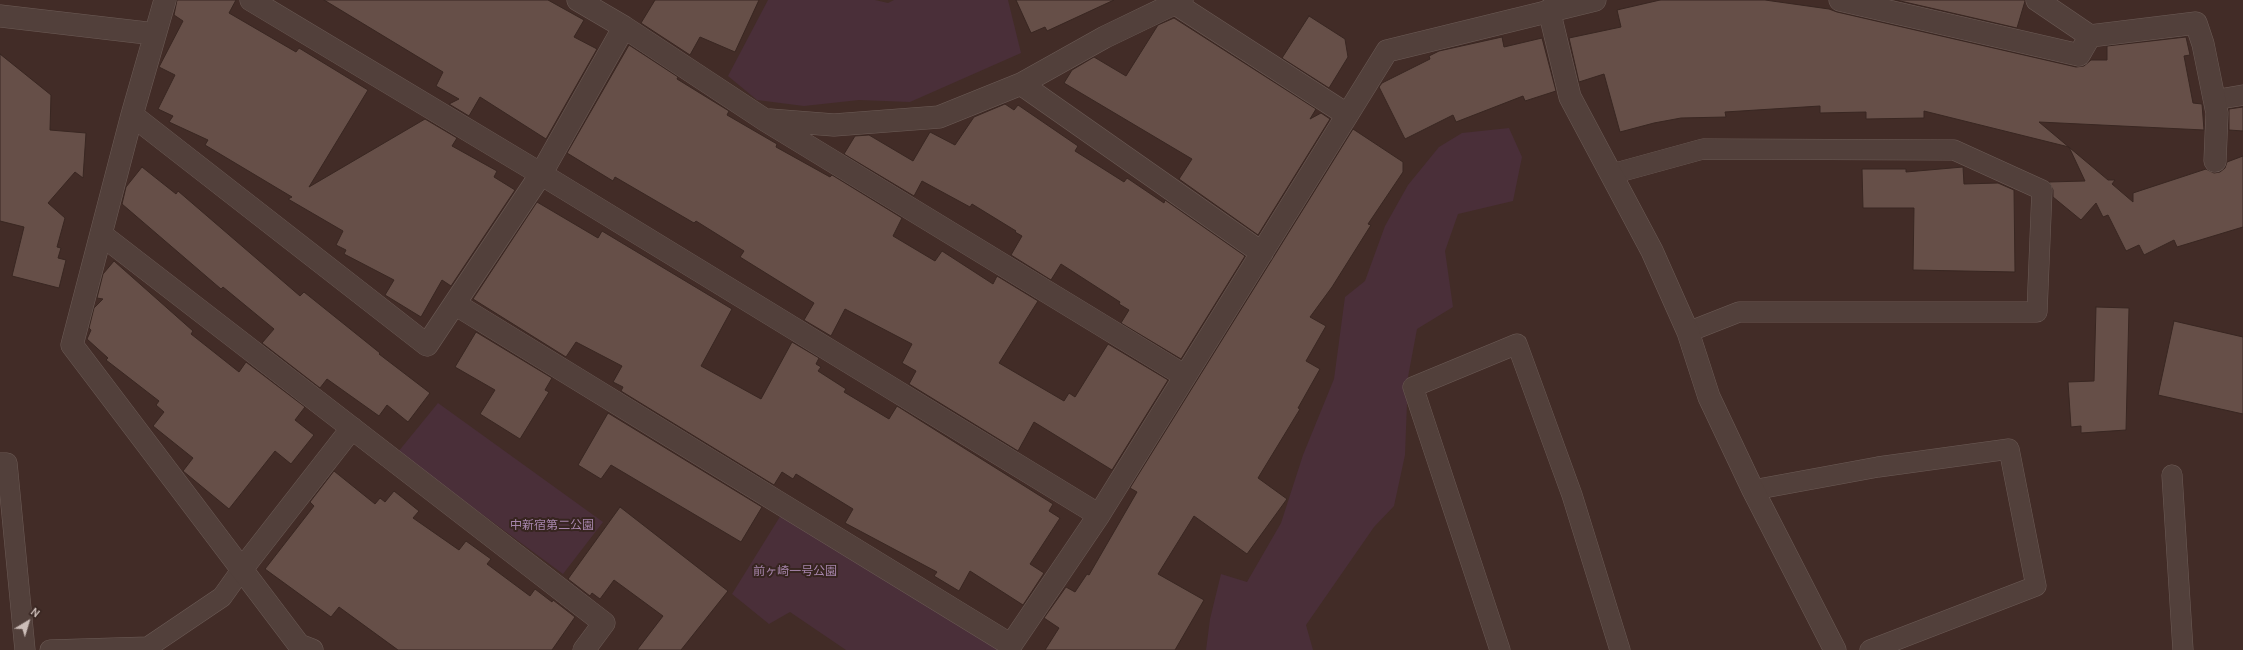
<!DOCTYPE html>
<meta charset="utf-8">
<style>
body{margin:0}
#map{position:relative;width:2243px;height:650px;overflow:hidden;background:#422c27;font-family:Cabin,sans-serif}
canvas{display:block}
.north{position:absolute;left:8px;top:602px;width:40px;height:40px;-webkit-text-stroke:3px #372520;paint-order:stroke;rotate:38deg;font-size:11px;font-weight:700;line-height:16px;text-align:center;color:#ccbdb8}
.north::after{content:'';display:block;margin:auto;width:14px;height:18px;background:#ccbdb8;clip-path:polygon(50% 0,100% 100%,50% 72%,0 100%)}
</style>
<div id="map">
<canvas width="2243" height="650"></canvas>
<div class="north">N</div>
</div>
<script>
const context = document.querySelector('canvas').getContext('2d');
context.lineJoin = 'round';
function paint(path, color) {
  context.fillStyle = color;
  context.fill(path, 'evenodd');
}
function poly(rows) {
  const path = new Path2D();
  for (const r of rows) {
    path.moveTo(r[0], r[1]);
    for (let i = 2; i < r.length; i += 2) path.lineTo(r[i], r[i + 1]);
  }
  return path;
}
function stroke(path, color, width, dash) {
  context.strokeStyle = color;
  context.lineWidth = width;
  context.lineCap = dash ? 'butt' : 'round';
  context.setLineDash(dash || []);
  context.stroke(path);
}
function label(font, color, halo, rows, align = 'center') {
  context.font = font + ' Cabin,"Noto Sans JP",sans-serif';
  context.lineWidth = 4;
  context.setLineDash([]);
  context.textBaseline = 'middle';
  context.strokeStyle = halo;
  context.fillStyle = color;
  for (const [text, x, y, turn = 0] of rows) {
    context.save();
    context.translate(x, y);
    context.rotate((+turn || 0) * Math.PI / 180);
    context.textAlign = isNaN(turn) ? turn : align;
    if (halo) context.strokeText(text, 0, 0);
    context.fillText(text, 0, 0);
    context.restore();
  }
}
const green = poly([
 [768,0,875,0,888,3,894,0,1008,0,1021,53,910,102,859,100,804,106,757,100,728,76],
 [1509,128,1522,157,1513,201,1458,214,1445,251,1453,307,1417,329,1408,377,1405,455,1394,506,1374,527,1306,625,1313,650,1206,650,1210,619,1221,574,1247,582,1281,523,1303,455,1334,379,1345,297,1365,281,1385,226,1408,185,1439,147,1462,133],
 [438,403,603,522,563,574,398,452],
 [781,515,1006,650,846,650,790,612,769,624,732,594]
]);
const building = poly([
 [177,0,236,0,229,13,296,52,299,48,368,90,309,187,425,119,457,138,452,146,497,171,494,177,515,190,451,286,442,280,421,317,385,295,394,280,344,254,346,250,336,245,343,231,288,199,292,197,205,145,208,140,169,122,173,116,158,109,175,75,159,67,183,21,174,15,177,0],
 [324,0,548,0,584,20,574,37,597,49,546,139,480,97,469,116,449,104,459,99,436,86,443,72,324,0],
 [655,0,759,0,735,52,700,37,690,55,641,23,655,0],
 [1016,0,1114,0,1047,31,1045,27,1031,33,1016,0],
 [1660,0,1765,0,1829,9,1837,12,2076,67,2084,66,2091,60,2107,60,2107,46,2186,37,2190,55,2184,56,2193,103,2202,104,2204,130,2039,122,2108,180,2115,180,2112,184,2133,202,2133,193,2206,169,2214,173,2220,172,2225,168,2227,162,2243,156,2243,227,2177,247,2174,240,2144,255,2139,245,2126,251,2108,215,2103,217,2096,203,2081,220,2053,197,2053,190,2049,182,2085,181,2069,147,1924,111,1924,118,1866,119,1866,112,1820,113,1820,106,1725,112,1726,117,1681,118,1654,123,1620,132,1604,74,1579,82,1569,38,1621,27,1617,10,1660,0],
 [1896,0,2025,0,2025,1,2017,28,1896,0],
 [1309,16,1345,39,1348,57,1329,88,1282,58,1309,16],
 [1174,18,1316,109,1310,119,1321,113,1330,119,1258,235,1179,179,1192,159,1064,83,1072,70,1094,57,1126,76,1158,25,1174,18],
 [1502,37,1504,47,1542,38,1556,91,1525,101,1523,96,1456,122,1453,115,1405,139,1379,87,1382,83,1430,59,1429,56,1439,51,1502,37],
 [629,45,678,77,677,79,729,111,727,115,777,144,776,147,830,177,832,175,902,218,893,236,935,261,942,251,993,284,997,276,1038,301,999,363,1064,401,1069,393,1075,397,1108,344,1168,380,1112,470,1034,422,1018,451,909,384,916,371,902,363,912,344,845,309,831,336,804,320,814,303,740,257,744,251,696,221,694,223,615,177,613,181,567,153,629,45],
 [0,54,51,95,50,130,86,133,83,178,75,172,48,203,65,218,57,247,61,248,58,258,66,260,59,288,12,276,24,227,0,221,0,54],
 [1005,104,1014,110,1018,105,1078,146,1075,151,1124,182,1127,178,1164,203,1165,200,1245,256,1181,359,1121,323,1129,310,1119,304,1120,302,1061,264,1051,280,1011,255,1022,236,1015,232,1016,231,972,204,970,207,922,181,914,196,844,154,855,136,869,135,913,161,930,132,955,145,974,117,1005,104],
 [2243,107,2243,131,2229,130,2229,109,2243,107],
 [1353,129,1403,162,1403,172,1368,224,1371,225,1332,287,1310,317,1326,326,1306,361,1320,369,1298,408,1300,409,1258,478,1287,499,1247,554,1194,516,1158,574,1204,600,1175,650,1045,650,1059,628,1044,618,1066,587,1075,592,1087,574,1089,575,1137,492,1130,488,1353,129],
 [142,167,176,194,178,191,300,296,304,292,380,353,379,354,430,393,408,422,387,405,379,416,327,379,320,388,262,343,274,329,223,287,221,289,122,204,126,187,142,167],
 [1963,167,1964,184,1998,183,2014,190,2015,272,1913,270,1914,208,1863,208,1862,169,1906,169,1906,172,1963,167],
 [537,202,598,238,602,231,732,309,701,366,761,399,792,342,819,358,816,364,821,367,818,371,846,389,844,392,889,419,897,406,1053,504,1049,511,1060,518,1030,564,1044,573,1023,605,970,571,959,591,934,576,937,572,845,523,853,509,796,474,793,479,782,472,774,485,621,391,623,387,613,382,622,366,576,342,566,357,473,299,537,202],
 [114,261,193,331,191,334,239,372,246,362,305,407,295,420,314,435,291,464,275,451,229,509,183,471,193,458,153,426,164,412,156,405,159,401,106,360,108,358,87,339,91,330,89,328,94,308,103,299,97,298,103,274,114,261],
 [2096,307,2129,308,2126,430,2081,433,2081,426,2071,427,2068,382,2094,381,2096,307],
 [2174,321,2243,337,2243,414,2158,395,2174,321],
 [476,332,552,378,545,390,549,392,520,439,480,414,495,390,455,367,476,332],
 [608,413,762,507,741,542,611,465,601,479,578,465,608,413],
 [334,471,375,504,380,498,385,502,394,491,419,511,413,518,459,550,466,541,491,559,487,564,530,596,535,589,552,602,553,600,575,617,552,650,398,650,339,607,331,617,265,569,314,506,310,502,334,471],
 [620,507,728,591,681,650,637,650,663,616,614,580,600,599,592,593,590,596,568,579,620,507]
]);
const lane = poly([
 [2214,100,2243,95],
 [1612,174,1703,149,1954,150,2042,190,2037,312,1739,312,1688,332],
 [0,463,7,463,25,650],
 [2172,475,2183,650],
 [1753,490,1878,467,2009,449,2036,586,1870,650],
 [148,647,222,597,242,569],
 [50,650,148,647,151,650],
 [1500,650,1413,387,1517,344,1572,495,1620,650]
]);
const street = poly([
 [165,0,132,115,72,345,299,645,312,650],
 [251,0,541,174,1099,515],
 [578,0,624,27,765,120,1185,376],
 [1840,0,2079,55,2090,36,2196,23,2203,44,2217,113,2215,161],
 [2037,0,2090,36],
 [1176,4,1346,114],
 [1549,10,1570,97,1652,251,1688,332,1709,397,1753,490,1835,650],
 [0,16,155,34],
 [1021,84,1262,253],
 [132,115,427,345,541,174,624,27],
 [770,120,834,125,939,117,1021,84,1105,37,1182,0],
 [102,235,604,623,584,650],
 [455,304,1011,645,1099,515,1387,51,1595,0],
 [242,569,352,428]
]);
const parkNames = [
 ["中新宿第二公園",552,525],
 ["前ヶ崎一号公園",795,571]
];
paint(green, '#4a2f39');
paint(building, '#664f48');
stroke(building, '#392722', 1);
stroke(lane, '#6c5b56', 21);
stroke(street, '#6c5b56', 23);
stroke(lane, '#52403b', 20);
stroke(street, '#52403b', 22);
label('12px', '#a685ab', '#372520', parkNames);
</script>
